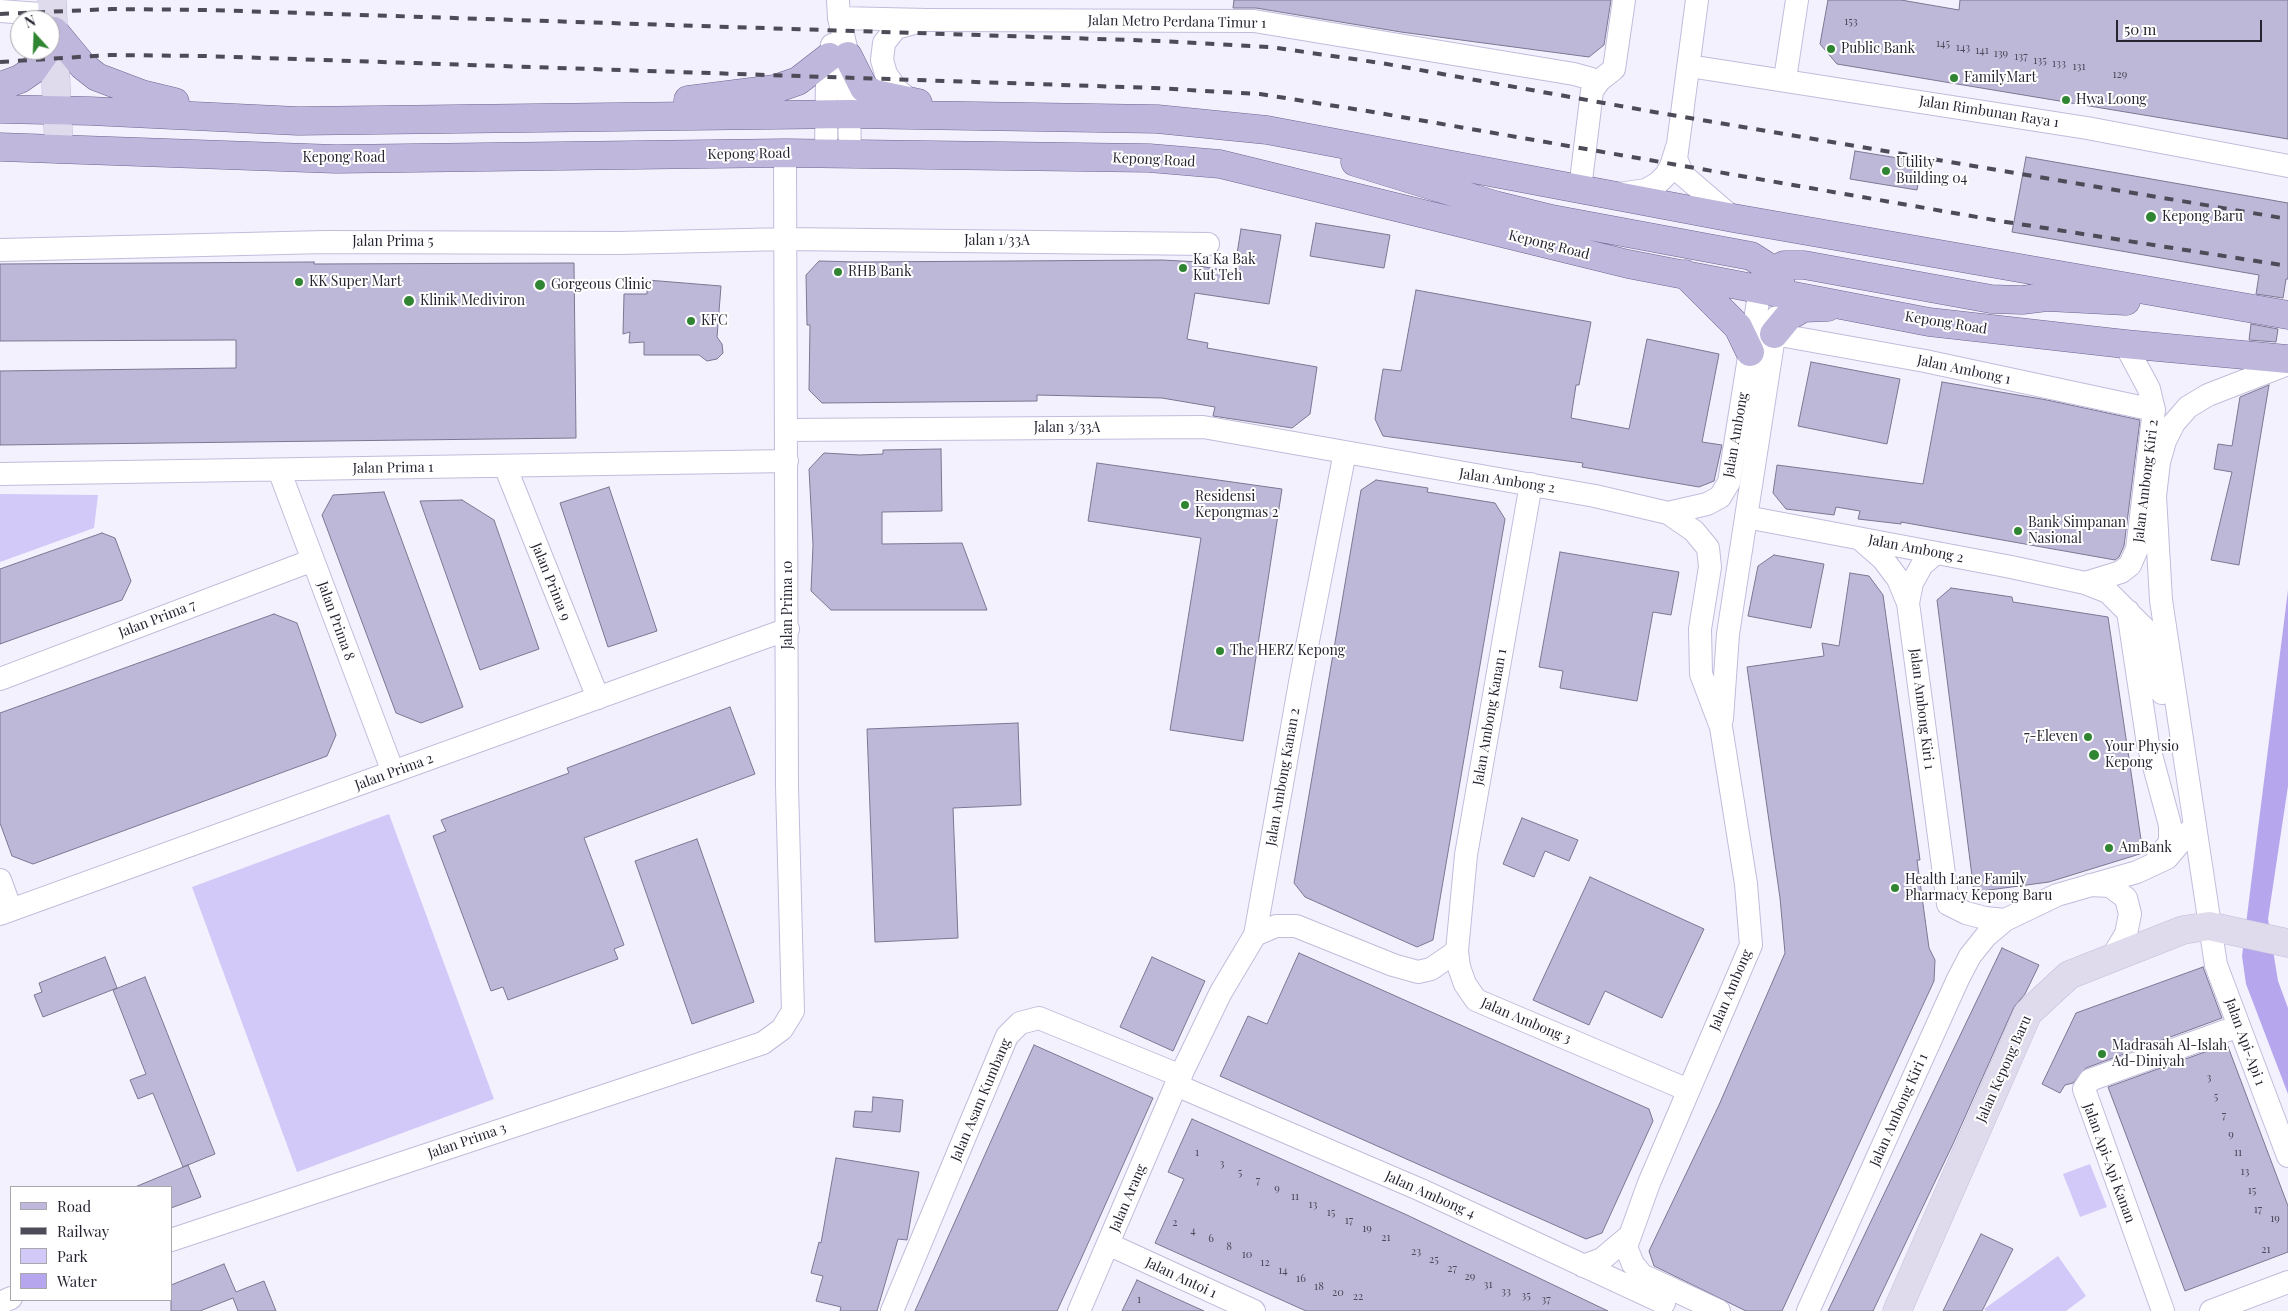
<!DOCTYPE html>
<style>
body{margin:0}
#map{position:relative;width:2288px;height:1311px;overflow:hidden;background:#f3f1fe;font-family:"Playfair Display",serif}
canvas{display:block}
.legend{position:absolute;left:10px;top:1186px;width:162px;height:115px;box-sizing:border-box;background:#fff;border:1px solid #a8a7ac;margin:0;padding:6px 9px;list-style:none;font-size:15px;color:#262430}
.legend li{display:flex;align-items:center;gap:10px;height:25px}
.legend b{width:25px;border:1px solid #a8a7ac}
.north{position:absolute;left:10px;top:10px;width:50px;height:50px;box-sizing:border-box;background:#fff;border:1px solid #a8a7ac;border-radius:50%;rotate:340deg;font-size:14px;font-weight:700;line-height:20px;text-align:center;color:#262430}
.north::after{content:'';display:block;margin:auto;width:18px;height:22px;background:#308533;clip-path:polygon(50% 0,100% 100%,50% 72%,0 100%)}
.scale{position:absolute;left:2116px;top:20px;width:146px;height:22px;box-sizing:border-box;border:2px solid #262430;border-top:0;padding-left:6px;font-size:15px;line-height:18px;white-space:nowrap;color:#262430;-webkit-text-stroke:4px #fff;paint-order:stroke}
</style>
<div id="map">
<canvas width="2288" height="1311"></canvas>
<ul class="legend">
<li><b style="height:6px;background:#bfb7dc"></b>Road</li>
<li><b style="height:6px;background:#4d4b57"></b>Railway</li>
<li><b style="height:14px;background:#d2c9f8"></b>Park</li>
<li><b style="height:14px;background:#b6a6ee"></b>Water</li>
</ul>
<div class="north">N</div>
<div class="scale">50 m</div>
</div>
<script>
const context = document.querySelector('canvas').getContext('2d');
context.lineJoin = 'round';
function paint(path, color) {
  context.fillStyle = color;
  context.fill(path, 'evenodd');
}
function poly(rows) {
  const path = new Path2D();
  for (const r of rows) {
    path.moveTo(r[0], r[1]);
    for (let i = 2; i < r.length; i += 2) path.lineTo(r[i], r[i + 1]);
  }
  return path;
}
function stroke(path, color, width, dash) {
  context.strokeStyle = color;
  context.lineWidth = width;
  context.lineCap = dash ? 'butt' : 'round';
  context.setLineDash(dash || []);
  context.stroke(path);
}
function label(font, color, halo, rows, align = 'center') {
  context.font = font + ' "Playfair Display",serif';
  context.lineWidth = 4;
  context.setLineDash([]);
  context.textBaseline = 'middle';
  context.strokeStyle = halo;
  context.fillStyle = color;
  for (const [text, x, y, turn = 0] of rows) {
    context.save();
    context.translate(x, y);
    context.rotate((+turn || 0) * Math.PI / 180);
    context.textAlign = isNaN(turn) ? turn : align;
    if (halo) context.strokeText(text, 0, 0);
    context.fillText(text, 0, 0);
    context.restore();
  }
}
const green = poly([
 [0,494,98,495,94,528,0,562],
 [389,814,494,1099,297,1172,192,887],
 [2090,1164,2107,1207,2080,1217,2063,1174],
 [2058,1256,2086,1296,2066,1311,1986,1311,1984,1309]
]);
const water = poly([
 [2288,590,2288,786,2268,919,2278,981,2288,1008,2288,1094,2246,984,2242,956]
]);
const building = poly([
 [1234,0,1611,0,1604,45,1589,57,1401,32,1256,8,1233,8,1234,0],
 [1828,0,1901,0,1959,10,1960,0,2288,0,2288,139,1837,64,1820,44,1828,0],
 [1855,151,1922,162,1917,190,1850,179,1855,151],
 [2026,157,2288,203,2288,279,2286,279,2283,298,2256,294,2259,275,2012,232,2026,157],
 [1316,223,1390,235,1384,268,1310,256,1316,223],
 [1241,229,1281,235,1269,304,1195,293,1187,339,1208,343,1207,348,1317,367,1310,414,1292,428,1213,416,1215,407,1162,398,1037,395,1037,401,822,403,809,390,810,325,807,325,806,275,819,261,857,262,1162,260,1200,262,1199,266,1234,272,1241,229],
 [314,262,314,264,574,263,576,438,0,445,0,371,236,368,236,340,0,341,0,264,314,262],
 [647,280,721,286,717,337,722,344,723,353,717,359,707,361,699,355,644,355,644,342,629,343,630,332,623,334,624,294,647,294,647,280],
 [1416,290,1591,322,1579,385,1576,385,1571,418,1629,429,1647,339,1719,354,1702,442,1722,445,1714,481,1699,487,1582,467,1583,463,1383,436,1375,419,1383,369,1401,371,1416,290],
 [2251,324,2278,329,2276,342,2249,340,2251,324],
 [1811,362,1900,379,1887,444,1798,426,1811,362],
 [1942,382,2047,400,2140,420,2124,546,2119,557,2115,560,1901,522,1901,524,1858,519,1860,511,1836,507,1834,515,1786,509,1773,493,1777,465,1923,484,1942,382],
 [2269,385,2239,565,2211,560,2232,472,2214,469,2218,444,2232,446,2240,397,2269,385],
 [941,449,942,511,882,512,882,544,962,543,987,610,831,610,811,591,813,545,809,469,824,453,860,455,883,454,883,450,941,449],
 [1097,463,1282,489,1243,741,1170,730,1201,538,1088,521,1097,463],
 [1376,480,1428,488,1427,492,1495,503,1505,519,1433,940,1417,947,1305,897,1294,883,1361,490,1376,480],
 [609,487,657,631,608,647,560,503,609,487],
 [384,492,463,707,421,723,396,713,322,515,333,495,384,492],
 [462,500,494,520,539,649,480,670,420,501,462,500],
 [102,533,115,538,131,581,122,600,0,644,0,569,102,533],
 [1560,552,1679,572,1671,615,1653,612,1637,701,1560,688,1563,671,1539,667,1560,552],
 [1774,555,1824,564,1811,628,1748,616,1758,566,1774,555],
 [1850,573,1869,576,1883,595,1920,860,1917,860,1929,948,1935,960,1934,981,1782,1311,1746,1311,1654,1266,1649,1251,1719,1105,1785,953,1780,898,1747,667,1824,656,1822,643,1839,646,1850,573],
 [1951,588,2012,597,2013,602,2108,617,2143,853,2049,882,1974,892,1937,600,1951,588],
 [274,614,297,623,336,735,327,756,33,864,12,856,0,823,0,713,274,614],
 [730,707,755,774,584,838,624,945,614,949,618,959,508,1000,503,987,491,991,433,836,446,831,441,820,569,773,567,768,730,707],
 [1018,723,1021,805,953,808,958,938,875,942,867,729,1018,723],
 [1522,818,1578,840,1569,861,1545,851,1534,877,1503,864,1522,818],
 [697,839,754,1002,692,1024,635,861,697,839],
 [1590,877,1704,929,1662,1018,1605,991,1589,1025,1533,1000,1590,877],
 [2002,948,2039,965,2025,994,2014,1007,1953,1144,1873,1311,1828,1311,2002,948],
 [1299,953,1649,1109,1653,1121,1602,1233,1586,1239,1220,1076,1248,1016,1267,1024,1299,953],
 [105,957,117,988,43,1017,34,995,42,992,39,983,105,957],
 [1152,957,1205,981,1173,1051,1120,1027,1152,957],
 [2203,967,2222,1018,2086,1068,2073,1083,2065,1085,2060,1093,2042,1084,2076,1013,2203,967],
 [145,977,215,1154,183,1167,153,1093,138,1099,130,1080,146,1074,113,990,145,977],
 [2227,1044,2288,1206,2288,1252,2185,1291,2108,1087,2227,1044],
 [1034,1045,1153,1098,1081,1259,1057,1311,915,1311,1034,1045],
 [873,1097,903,1100,900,1132,853,1127,855,1111,872,1112,873,1097],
 [1192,1119,1407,1215,1608,1311,1306,1311,1155,1243,1184,1179,1168,1172,1192,1119],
 [836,1158,919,1172,907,1240,898,1239,877,1311,840,1311,841,1307,816,1301,823,1276,811,1273,819,1242,821,1243,836,1158],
 [188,1165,201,1197,171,1208,171,1187,135,1187,188,1165],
 [1981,1234,2013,1249,1982,1311,1943,1311,1981,1234],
 [224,1264,236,1292,264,1281,276,1311,238,1311,233,1298,200,1311,171,1311,171,1285,224,1264],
 [1137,1280,1173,1297,1204,1311,1122,1311,1137,1280]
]);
const street = poly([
 [838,0,839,18,848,56,850,154],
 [1697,0,1676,159,1683,175,1733,218],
 [0,11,53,15],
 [839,18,927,20,1254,21,1574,74,1599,81],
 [1689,66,2087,128,2288,166],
 [1785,79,1797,0],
 [913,102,897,90,886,74,882,60,884,43,896,28,918,22],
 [826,154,827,79,832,45],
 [1580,189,1592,91,1599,81,1614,69,1624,0],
 [1619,194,1646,190,1658,183,1666,175,1671,166,1677,147],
 [0,250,325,242,620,243,786,239,1208,244],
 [1774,334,1925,361,2154,410],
 [2288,364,2208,395,2188,407,2174,423,2165,441,2159,462,2155,496,2161,600,2216,965,2288,1156],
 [787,430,1203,427,1595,496,1668,513,1694,531,1708,548,1710,567,1700,629,1701,674,1721,727,1746,884,1751,945,1649,1183,1626,1247,1633,1264,1642,1275,1719,1311],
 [505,466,598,698],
 [279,470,393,772],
 [0,474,787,461],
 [1531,484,1466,855,1457,951,1459,967,1465,984,1476,1000,1688,1090],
 [1668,513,1707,504,1720,497,1729,482,1760,289],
 [1746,517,2011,567,2085,583,2108,592,2147,631,2162,693],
 [1860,539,1883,559,1898,579,1908,603,1948,904,1966,913,1985,918,2005,920],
 [2085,583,2121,572,2130,565,2137,549,2154,410,2149,389,2125,344],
 [1908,603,1912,583,1922,565,1936,553],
 [2128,611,2148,744,2170,825,2170,843,2158,856],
 [0,679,313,560],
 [1722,719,1728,634,1777,317],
 [0,880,11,910],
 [2090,885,2110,886,2126,898,2130,914,2126,934,2111,959],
 [0,914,788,629],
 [1255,935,1276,926,1296,926,1393,965,1418,972,1431,969,1457,951],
 [1176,1085,1421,1190,1664,1303],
 [171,1240,763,1043,782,1029,793,1011,787,786,785,153],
 [1108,1244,1254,1311],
 [1583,1266,1602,1259,1627,1238],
 [0,1303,11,1298],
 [892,1311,1007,1036,1020,1023,1039,1018,1181,1076],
 [1079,1311,1176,1085,1221,992,1255,935,1301,677,1345,452],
 [1808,1311,1958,979,1970,956,1986,936,2005,920,2057,895,2137,872,2167,858,2195,825],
 [2163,1311,2084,1089,2090,1080,2239,1026],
 [2211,1311,2288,1282]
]);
const secondary = poly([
 [52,0,59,149],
 [1897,1311,2028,1013,2069,975,2183,930,2209,926,2288,943]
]);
const primary = poly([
 [50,43,54,31,83,66,97,77,142,94,175,102],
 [848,56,864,88,875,94,918,103],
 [0,86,20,79,33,70,47,50],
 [688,100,775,89,798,81,829,57],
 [0,109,90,111,298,121,850,114,1157,119,1267,130,1733,218,2288,315],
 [0,147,336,159,785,153,1149,158,1220,164,1628,264,1929,322,2125,344,2288,359],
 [1355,162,1495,205,1552,219,1751,256,1773,270,1780,281,1783,294],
 [1685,274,1738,327,1750,352],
 [1762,283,1765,277,1784,265,1804,265,1991,299,2022,300,2047,297,2126,301],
 [1774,334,1788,317,1803,308,1828,307]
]);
const rail = poly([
 [0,14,112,9,209,10,1161,41,1270,47,1381,63,1654,112,2288,219],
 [0,62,110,55,204,56,1154,88,1260,94,1373,112,2000,221,2288,266]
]);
const markers = [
 [1831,49,5,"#308533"],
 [1954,78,5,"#308533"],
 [2066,100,5,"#308533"],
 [1886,171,5,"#308533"],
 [2151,217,6,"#308533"],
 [1183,268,5,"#308533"],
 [838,272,5,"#308533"],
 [299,282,5,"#308533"],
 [540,285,6,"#308533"],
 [409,301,6,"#308533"],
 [691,321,5,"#308533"],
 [1185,505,5,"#308533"],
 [2018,531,5,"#308533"],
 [1220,651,5,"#308533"],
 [2088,737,5,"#308533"],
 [2094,755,6,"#308533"],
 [2109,848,5,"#308533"],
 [1895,888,5,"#308533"],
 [2102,1054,5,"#308533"]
];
const numberNames = [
 ["153",1851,22],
 ["145",1943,44],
 ["143",1963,48],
 ["141",1982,51],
 ["139",2001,54],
 ["137",2021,57],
 ["135",2040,61],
 ["133",2059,64],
 ["131",2079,67],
 ["129",2120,75],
 ["3",2209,1078],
 ["5",2216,1097],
 ["7",2224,1116],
 ["9",2231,1135],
 ["1",1197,1153],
 ["11",2238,1153],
 ["3",1222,1164],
 ["13",2245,1172],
 ["5",1240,1173],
 ["7",1258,1181],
 ["9",1277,1189],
 ["15",2252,1191],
 ["11",1295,1197],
 ["13",1313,1205],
 ["17",2258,1210],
 ["15",1331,1213],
 ["19",2275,1219],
 ["17",1349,1221],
 ["2",1175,1223],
 ["19",1367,1229],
 ["4",1193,1231],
 ["21",1386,1238],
 ["6",1211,1239],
 ["8",1229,1247],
 ["21",2266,1250],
 ["23",1416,1252],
 ["10",1247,1255],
 ["25",1434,1260],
 ["12",1265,1263],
 ["27",1452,1269],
 ["14",1283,1271],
 ["29",1470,1277],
 ["16",1301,1279],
 ["31",1488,1285],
 ["18",1319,1287],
 ["33",1506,1292],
 ["20",1338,1293],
 ["35",1526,1296],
 ["22",1358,1297],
 ["1",1139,1300],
 ["37",1546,1300]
];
const streetNames = [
 ["Jalan Metro Perdana Timur 1",1177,22,1],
 ["Jalan Rimbunan Raya 1",1989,112,9],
 ["Kepong Road",749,154,-1],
 ["Kepong Road",344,158],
 ["Kepong Road",1154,160,3],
 ["Jalan 1/33A",997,241],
 ["Jalan Prima 5",393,242],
 ["Kepong Road",1549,245,14],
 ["Kepong Road",1946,323,9],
 ["Jalan Ambong 1",1964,370,12],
 ["Jalan 3/33A",1067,428],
 ["Jalan Ambong",1736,435,-80],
 ["Jalan Prima 1",393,468,-1],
 ["Jalan Ambong 2",1507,481,9],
 ["Jalan Ambong Kiri 2",2146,481,-83],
 ["Jalan Ambong 2",1916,549,11],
 ["Jalan Prima 9",551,582,68],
 ["Jalan Prima 10",788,605,-90],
 ["Jalan Prima 7",157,619,-21],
 ["Jalan Prima 8",336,621,70],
 ["Jalan Ambong Kiri 1",1922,709,83],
 ["Jalan Ambong Kanan 1",1490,717,-80],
 ["Jalan Prima 2",394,772,-20],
 ["Jalan Ambong Kanan 2",1283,777,-80],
 ["Jalan Ambong",1731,990,-67],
 ["Jalan Ambong 3",1526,1021,23],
 ["Jalan Api-Api 1",2245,1042,70],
 ["Jalan Kepong Baru",2004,1069,-66],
 ["Jalan Asam Kumbang",981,1100,-67],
 ["Jalan Ambong Kiri 1",1899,1110,-66],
 ["Jalan Prima 3",467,1141,-19],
 ["Jalan Api-Api Kanan",2109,1163,70],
 ["Jalan Ambong 4",1430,1195,24],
 ["Jalan Arang",1128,1198,-67],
 ["Jalan Antoi 1",1181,1278,25]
];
const poiNames = [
 ["Public Bank",1841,49],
 ["FamilyMart",1964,78],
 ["Hwa Loong",2076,100],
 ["Utility",1896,163],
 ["Building 04",1896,179],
 ["Kepong Baru",2162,217],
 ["Ka Ka Bak",1193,260],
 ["Kut Teh",1193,276],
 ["RHB Bank",848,272],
 ["KK Super Mart",309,282],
 ["Gorgeous Clinic",551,285],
 ["Klinik Mediviron",420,301],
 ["KFC",701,321],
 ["Residensi",1195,497],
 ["Kepongmas 2",1195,513],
 ["Bank Simpanan",2028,523],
 ["Nasional",2028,539],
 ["The HERZ Kepong",1230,651],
 ["7-Eleven",2078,737,"right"],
 ["Your Physio",2105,747],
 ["Kepong",2105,763],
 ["AmBank",2119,848],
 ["Health Lane Family",1905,880],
 ["Pharmacy Kepong Baru",1905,896],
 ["Madrasah Al-Islah",2112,1046],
 ["Ad-Diniyah",2112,1062]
];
paint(green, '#d2c9f8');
paint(water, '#b6a6ee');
paint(building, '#bdb8d7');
stroke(building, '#7c7693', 1);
stroke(street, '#c1bcdb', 24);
stroke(secondary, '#c1bcdb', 29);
stroke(primary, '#6e6490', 29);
stroke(street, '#fff', 22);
stroke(secondary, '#dfdbed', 28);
stroke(primary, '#bfb7dc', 28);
stroke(rail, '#4d4b57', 4, [9, 9]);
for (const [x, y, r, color] of markers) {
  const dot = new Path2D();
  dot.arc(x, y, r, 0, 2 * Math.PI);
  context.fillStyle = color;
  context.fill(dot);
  stroke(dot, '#fff', 2);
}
label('11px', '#4c495a', null, numberNames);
label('14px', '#262430', '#fff', streetNames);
label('14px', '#262430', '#fff', poiNames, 'left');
</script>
